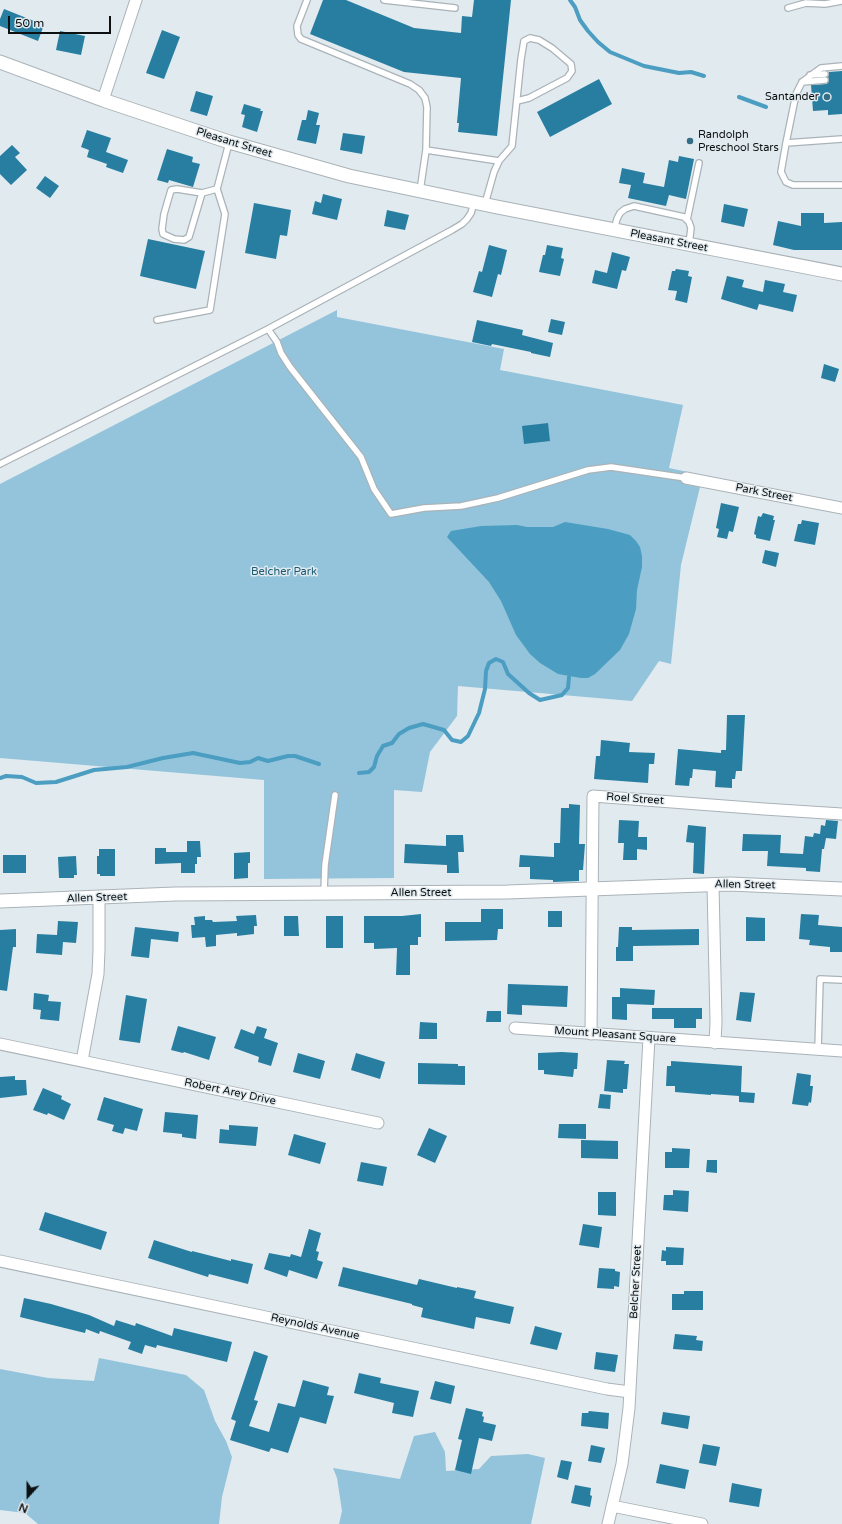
<!DOCTYPE html>
<style>
body{margin:0}
#map{position:relative;width:842px;height:1524px;overflow:hidden;background:#e1eaef;font-family:"Varela Round",sans-serif}
canvas{display:block}
.north{position:absolute;left:8px;top:1476px;width:40px;height:40px;-webkit-text-stroke:3px #e1eaef;paint-order:stroke;rotate:201deg;font-size:11px;font-weight:700;line-height:16px;text-align:center;color:#0d1011}
.north::after{content:'';display:block;margin:auto;width:14px;height:18px;background:#0d1011;clip-path:polygon(50% 0,100% 100%,50% 72%,0 100%)}
.scale{position:absolute;left:8px;top:16px;width:103px;height:18px;box-sizing:border-box;border:2px solid #0d1011;border-top:0;padding-left:5px;font-size:12px;line-height:14px;white-space:nowrap;color:#0d1011;-webkit-text-stroke:3px #e1eaef;paint-order:stroke}
</style>
<div id="map">
<canvas width="842" height="1524"></canvas>
<div class="north">N</div>
<div class="scale">50 m</div>
</div>
<script>
const context = document.querySelector('canvas').getContext('2d');
context.lineJoin = 'round';
function paint(path, color) {
  context.fillStyle = color;
  context.fill(path, 'evenodd');
}
function poly(rows) {
  const path = new Path2D();
  for (const r of rows) {
    path.moveTo(r[0], r[1]);
    for (let i = 2; i < r.length; i += 2) path.lineTo(r[i], r[i + 1]);
  }
  return path;
}
function stroke(path, color, width, dash) {
  context.strokeStyle = color;
  context.lineWidth = width;
  context.lineCap = dash ? 'butt' : 'round';
  context.setLineDash(dash || []);
  context.stroke(path);
}
function label(font, color, halo, rows, align = 'center') {
  context.font = font + ' "Varela Round",sans-serif';
  context.lineWidth = 3;
  context.setLineDash([]);
  context.textBaseline = 'middle';
  context.strokeStyle = halo;
  context.fillStyle = color;
  for (const [text, x, y, turn = 0] of rows) {
    context.save();
    context.translate(x, y);
    context.rotate((+turn || 0) * Math.PI / 180);
    context.textAlign = isNaN(turn) ? turn : align;
    if (halo) context.strokeText(text, 0, 0);
    context.fillText(text, 0, 0);
    context.restore();
  }
}
const green = poly([
 [337,310,337,317,504,349,500,370,683,405,669,468,688,472,685,484,700,487,681,565,671,664,659,661,632,701,458,686,457,716,430,752,422,792,394,790,394,878,264,879,264,780,0,758,0,484],
 [99,1358,186,1375,204,1390,215,1421,226,1441,232,1457,222,1497,219,1524,38,1524,25,1513,0,1510,0,1369,48,1378,94,1381],
 [435,1432,445,1452,446,1471,479,1469,491,1456,528,1454,545,1458,531,1524,339,1524,342,1511,337,1478,333,1468,400,1479,414,1436]
]);
const water = poly([
 [565,522,608,529,630,535,636,541,640,547,642,556,642,567,637,590,636,609,629,634,620,650,595,674,588,678,581,678,558,674,540,663,530,654,516,635,501,601,489,582,447,537,451,531,481,526,517,525,527,527,553,527]
]);
const stream = poly([
 [570,0,575,7,580,20,588,31,598,42,610,52,644,66,679,73,691,72,704,76],
 [739,97,766,107],
 [359,773,369,772,374,767,377,756,383,746,392,743,399,734,409,728,423,724,444,730,452,740,461,742,468,736,479,713,485,689,486,671,489,663,496,659,503,662,508,674,529,693,540,700,562,695,568,688,569,677],
 [0,778,6,776,22,777,36,783,56,782,94,770,127,767,163,758,193,753,240,763,250,762,258,758,268,761,288,756,295,756,319,764]
]);
const building = poly([
 [323,0,346,0,414,28,461,33,462,16,472,17,474,0,511,0,497,136,458,132,459,123,457,123,461,78,404,72,310,34],
 [4,9,44,25,38,41,0,26,0,19],
 [162,30,180,37,164,79,146,73],
 [60,31,85,36,81,55,56,50],
 [842,71,842,114,828,115,828,110,813,111,811,85,827,84,829,80,828,77,829,72],
 [599,79,612,104,550,137,537,112],
 [196,91,213,96,207,116,190,111],
 [244,104,261,109,260,111,263,111,257,132,242,127,245,115,241,114],
 [308,110,319,113,316,125,320,125,316,144,297,140,302,120,306,120],
 [87,130,111,138,106,152,128,160,123,173,106,167,107,164,87,157,89,150,81,147],
 [343,133,365,136,362,154,340,150],
 [12,145,20,153,15,157,27,170,11,185,0,174,0,156],
 [167,149,193,157,192,162,200,164,193,187,169,180,168,183,157,180],
 [679,156,694,159,686,199,669,195,666,206,628,198,631,185,619,183,622,168,645,173,643,183,664,187,669,160,678,162],
 [45,176,59,186,50,198,36,188],
 [323,194,342,199,337,220,312,214,315,201,321,203],
 [254,203,291,210,287,236,280,235,276,259,245,253],
 [724,204,748,209,744,227,721,222],
 [387,210,409,215,405,230,384,226],
 [801,213,824,213,824,223,842,222,842,250,794,250,773,245,778,221,801,226],
 [148,239,205,251,196,289,140,276],
 [489,245,507,250,501,275,498,274,492,297,473,292,479,271,482,272],
 [547,245,563,248,561,258,564,259,560,276,539,272,543,255,545,255],
 [612,252,630,257,626,271,622,270,617,289,592,283,595,270,607,273],
 [676,269,689,271,688,276,692,277,687,303,675,300,677,291,668,290,672,271,675,271],
 [727,276,744,280,742,287,763,292,765,280,785,284,783,292,797,295,793,312,759,304,757,310,721,299],
 [551,319,565,322,562,335,548,332],
 [477,320,523,330,522,335,553,343,550,357,531,353,531,352,492,344,491,346,472,342],
 [824,364,839,369,835,382,821,378],
 [548,423,550,441,524,444,522,426],
 [721,503,739,507,733,532,729,531,727,539,717,537,719,529,716,528],
 [763,513,774,516,773,520,775,520,770,541,756,538,756,535,754,534,758,516,761,517],
 [802,520,819,523,815,545,794,541,798,524,801,524],
 [765,550,779,553,776,567,762,563],
 [727,715,745,715,742,771,736,771,735,779,732,779,732,788,715,787,716,771,693,769,692,778,690,778,689,786,675,785,678,749,721,753,721,750,726,750],
 [601,740,630,743,629,752,655,753,654,764,649,764,648,783,594,779,596,756,600,756],
 [569,804,580,805,579,844,585,844,583,870,579,870,579,881,553,882,553,880,530,879,530,867,519,867,520,855,554,857,554,843,560,843,561,808,569,808],
 [619,820,639,821,638,837,647,837,647,850,637,849,637,860,623,860,624,843,618,843],
 [826,820,838,821,836,839,826,838,824,849,822,849,820,872,806,871,806,868,767,866,768,851,742,851,743,834,781,835,780,853,803,854,805,836,813,837,814,833,820,834,821,825,825,826],
 [688,825,706,827,704,874,693,873,694,843,686,842],
 [446,835,463,835,464,852,458,852,459,873,447,873,447,865,404,863,405,844,446,846],
 [187,841,200,841,201,857,197,857,197,864,195,864,195,873,181,873,181,863,155,864,155,848,166,848,166,852,187,852],
 [99,849,115,849,115,876,100,876,100,874,97,874,97,856,99,856],
 [250,852,250,863,248,863,248,878,234,879,234,853],
 [3,855,26,855,26,873,3,873],
 [76,856,77,875,74,875,74,878,59,878,58,857],
 [481,909,503,909,503,929,498,929,497,940,445,941,445,922,481,922],
 [548,911,562,911,562,927,548,927],
 [421,914,421,937,418,937,418,945,410,945,410,975,396,975,397,948,374,949,374,943,364,943,364,916,402,916],
 [801,914,819,915,818,925,842,927,842,952,830,952,830,947,809,945,810,940,799,939],
 [256,915,257,926,254,926,254,934,237,936,237,933,216,935,216,946,206,947,205,937,192,938,191,925,195,925,194,917,205,916,205,920,212,920,213,922,237,921,236,916],
 [284,916,298,916,299,936,284,936],
 [326,916,343,916,343,948,326,948],
 [746,917,765,918,765,941,746,941],
 [58,921,78,922,76,943,63,942,62,955,36,953,37,934,57,935],
 [135,927,179,932,178,942,151,939,149,958,131,956],
 [619,927,632,927,632,930,699,929,699,945,633,946,633,961,616,961,616,947,618,947],
 [16,929,16,947,13,947,7,991,0,990,0,930],
 [508,984,568,986,567,1007,522,1005,522,1015,507,1014],
 [620,988,655,990,654,1005,627,1004,627,1020,612,1019,612,997,620,997],
 [740,992,755,993,751,1022,736,1020],
 [34,993,49,995,48,1001,61,1002,59,1021,40,1019,41,1010,33,1009],
 [126,995,147,999,140,1043,119,1040],
 [652,1008,702,1008,702,1019,696,1019,696,1028,674,1028,674,1019,652,1019],
 [487,1011,501,1011,501,1022,486,1022],
 [420,1022,437,1023,437,1039,419,1039],
 [178,1026,216,1037,209,1060,184,1052,183,1053,171,1050],
 [257,1026,267,1029,264,1038,278,1043,271,1066,258,1062,259,1057,234,1048,241,1029,254,1034],
 [562,1052,578,1053,577,1069,574,1069,573,1077,544,1074,544,1070,538,1070,538,1053],
 [298,1053,325,1061,320,1079,293,1072],
 [356,1053,385,1062,380,1079,351,1070],
 [607,1060,625,1061,624,1064,629,1064,627,1089,623,1089,623,1093,604,1091],
 [671,1061,742,1066,741,1092,755,1093,754,1103,739,1102,739,1096,711,1094,711,1095,675,1092,675,1086,666,1086,667,1066,671,1066],
 [418,1063,458,1064,458,1066,465,1066,465,1085,418,1084],
 [797,1073,811,1075,810,1086,813,1086,811,1103,809,1102,808,1106,792,1104],
 [15,1076,15,1080,26,1080,27,1095,0,1098,0,1077],
 [43,1088,62,1096,61,1099,71,1104,64,1120,48,1113,47,1115,33,1110],
 [600,1094,611,1095,610,1109,598,1108],
 [104,1097,143,1109,137,1131,125,1128,123,1134,112,1131,114,1125,97,1120],
 [165,1112,198,1115,196,1139,182,1137,182,1134,163,1132],
 [559,1124,586,1124,586,1139,558,1138],
 [229,1125,258,1127,256,1146,219,1143,220,1129,229,1130],
 [429,1128,447,1136,435,1163,417,1155],
 [294,1134,326,1143,320,1164,288,1155],
 [581,1140,618,1141,618,1159,581,1158],
 [672,1148,690,1149,689,1168,665,1168,665,1152,672,1152],
 [707,1160,717,1160,717,1173,706,1172],
 [361,1162,387,1167,383,1186,357,1181],
 [673,1190,689,1191,688,1212,663,1210,664,1195,673,1195],
 [598,1192,616,1192,616,1216,598,1215],
 [45,1212,107,1232,101,1250,39,1230],
 [583,1224,602,1227,599,1248,579,1245],
 [309,1229,321,1233,316,1251,319,1252,317,1260,323,1262,317,1279,289,1270,287,1277,264,1269,269,1253,290,1257,291,1254,301,1257],
 [154,1240,192,1252,192,1251,231,1261,231,1259,253,1264,248,1284,209,1274,208,1277,148,1258],
 [666,1247,684,1248,683,1265,666,1265,666,1261,661,1261,662,1250,666,1251],
 [343,1267,417,1285,419,1279,457,1288,457,1287,476,1291,474,1298,514,1307,510,1324,476,1317,474,1329,421,1317,423,1308,412,1305,412,1304,338,1286],
 [599,1268,615,1269,615,1271,620,1272,619,1287,614,1286,614,1289,597,1288],
 [684,1291,703,1291,703,1310,672,1310,672,1294,684,1294],
 [24,1298,51,1304,89,1315,114,1326,116,1320,135,1326,136,1323,172,1336,174,1328,232,1342,227,1362,157,1345,156,1348,145,1345,142,1354,128,1349,131,1342,100,1331,99,1334,86,1329,85,1333,20,1317],
 [535,1326,562,1333,557,1350,530,1344],
 [675,1334,697,1336,696,1340,703,1341,702,1351,673,1349],
 [254,1351,268,1356,254,1400,258,1401,249,1426,269,1432,278,1403,295,1407,303,1380,329,1387,327,1395,334,1396,326,1424,300,1417,288,1453,271,1448,269,1452,230,1440,236,1421,231,1419],
 [596,1352,618,1355,615,1372,594,1369],
 [359,1373,381,1378,380,1383,419,1391,413,1417,392,1413,394,1403,354,1393],
 [435,1381,455,1386,451,1404,430,1399],
 [466,1408,483,1412,482,1416,484,1417,483,1422,496,1425,492,1441,479,1438,471,1474,455,1470,462,1440,458,1439],
 [589,1411,609,1413,608,1429,581,1426,582,1413,588,1413],
 [663,1412,690,1416,688,1429,661,1424],
 [703,1444,720,1447,716,1466,699,1463],
 [591,1445,605,1448,601,1463,588,1461],
 [561,1460,572,1462,568,1480,557,1477],
 [660,1464,689,1470,685,1489,656,1483],
 [732,1483,762,1489,759,1507,729,1502],
 [575,1485,591,1488,590,1495,592,1496,590,1507,571,1503]
]);
const service = poly([
 [307,0,297,26,298,35,301,39,410,84,419,90,425,98,427,107,426,150,420,191],
 [384,0,455,8],
 [788,8,806,3,825,4,842,1],
 [810,75,825,74],
 [802,82,825,80],
 [842,139,786,143,781,172,786,182,793,185,842,185],
 [786,143,796,94,802,82,821,68,842,66],
 [426,150,499,161],
 [202,193,177,189,171,190,164,214,162,229,163,234,174,239,184,240,189,237,202,193,217,189],
 [485,204,494,172,499,161,512,146,521,59,524,41,530,38,539,40,552,48,571,64,572,71,567,78,529,98,517,101],
 [687,220,699,163],
 [614,230,617,219,620,213,625,209,634,206,684,217,689,222,691,228,689,244],
 [157,320,210,310,225,214,217,189,229,143],
 [268,329,277,342,281,353,290,367,361,457,374,489,391,514,424,508,461,506,498,498,588,470,611,467,686,478],
 [0,464,268,329,452,230,462,224,467,219,471,213,474,203],
 [324,893,325,865,335,795],
 [818,1050,820,979,842,980]
]);
const minor = poly([
 [103,100,136,0],
 [686,478,842,508],
 [713,885,716,1022,715,1043],
 [515,1028,842,1051],
 [591,1034,593,796,764,809,842,814],
 [0,1044,378,1123],
 [82,1061,98,974,99,950,99,898],
 [0,1261,607,1389,630,1392],
 [612,1506,702,1524],
 [608,1524,622,1464,629,1408,649,1038]
]);
const tertiary = poly([
 [0,62,103,100,229,142,349,176,497,207,842,274],
 [0,901,175,894,507,892,730,884,842,889]
]);
const markers = [
 [827,97,4,"#336d86"],
 [690,141,4,"#336d86"]
];
const poiNames = [
 ["Santander",819,97],
 ["Randolph",698,135,"left"],
 ["Preschool Stars",698,148,"left"]
];
const streetNames = [
 ["Pleasant Street",234,143,17],
 ["Pleasant Street",669,241,11],
 ["Park Street",764,493,11],
 ["Roel Street",635,799,4],
 ["Allen Street",745,885,1],
 ["Allen Street",421,893],
 ["Allen Street",97,898,-2],
 ["Mount Pleasant Square",615,1035,4],
 ["Robert Arey Drive",230,1092,12],
 ["Belcher Street",636,1282,-87],
 ["Reynolds Avenue",315,1327,12]
];
const parkNames = [
 ["Belcher Park",284,572]
];
paint(green, '#93c4db');
paint(water, '#4b9ec1');
stroke(stream, '#4b9ec1', 4);
paint(building, '#277ea0');
stroke(service, '#aab3b8', 8);
stroke(minor, '#aab3b8', 13);
stroke(tertiary, '#aab3b8', 15);
stroke(service, '#fff', 5.5);
stroke(minor, '#fff', 11);
stroke(tertiary, '#fff', 13);
for (const [x, y, r, color] of markers) {
  const dot = new Path2D();
  dot.arc(x, y, r, 0, 2 * Math.PI);
  context.fillStyle = color;
  context.fill(dot);
  stroke(dot, '#e1eaef', 1.5);
}
label('11px', '#0d1011', '#e1eaef', poiNames, 'right');
label('11px', '#0d1011', '#e1eaef', streetNames);
label('11px', '#195a73', '#e1eaef', parkNames);
</script>
